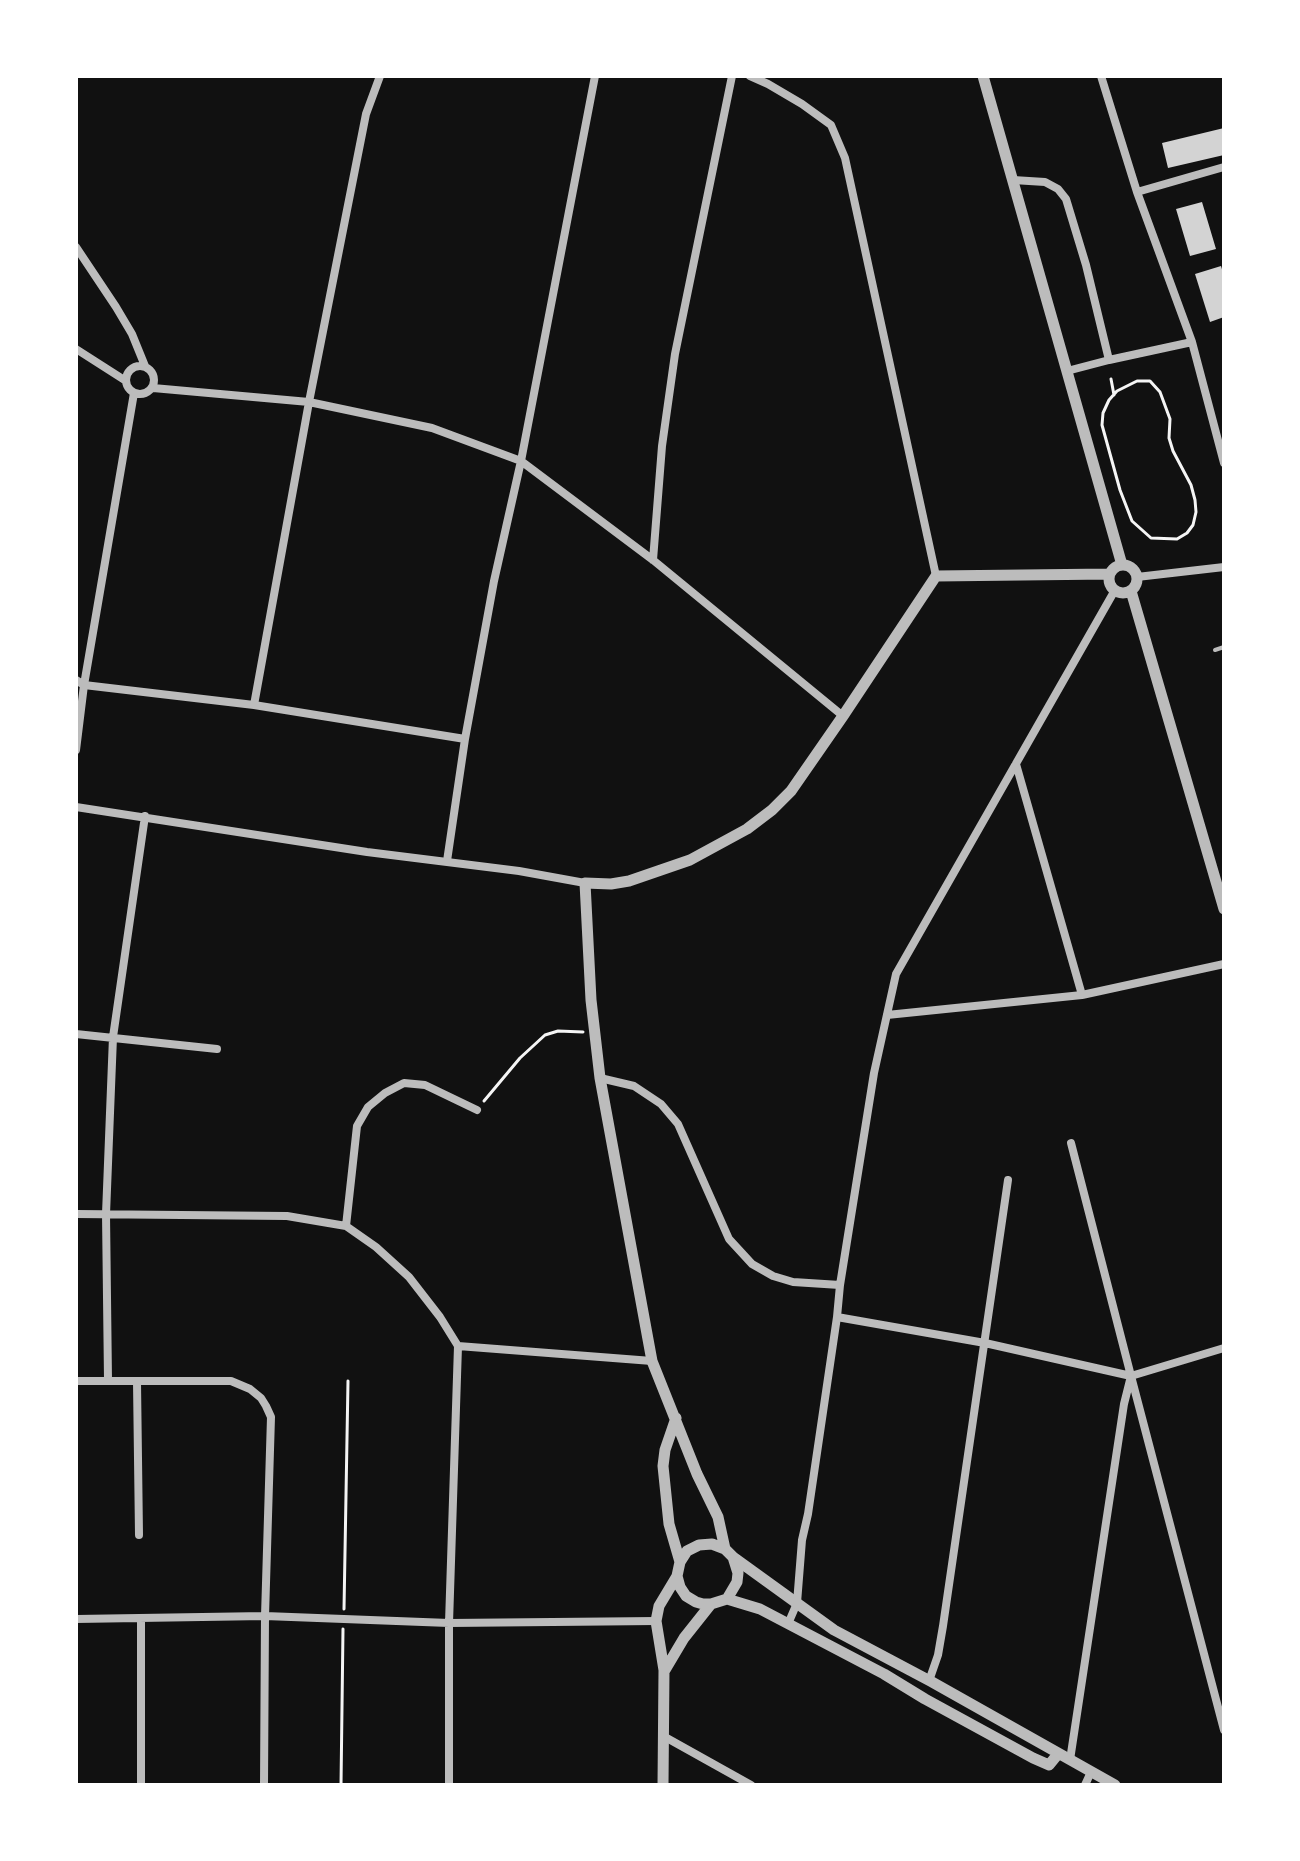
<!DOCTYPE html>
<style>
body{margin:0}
#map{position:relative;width:1300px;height:1861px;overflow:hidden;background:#111;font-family:"Source Sans 3",sans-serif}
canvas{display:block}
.frame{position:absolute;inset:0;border:78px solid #fff;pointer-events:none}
</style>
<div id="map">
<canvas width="1300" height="1861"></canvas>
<div class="frame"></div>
</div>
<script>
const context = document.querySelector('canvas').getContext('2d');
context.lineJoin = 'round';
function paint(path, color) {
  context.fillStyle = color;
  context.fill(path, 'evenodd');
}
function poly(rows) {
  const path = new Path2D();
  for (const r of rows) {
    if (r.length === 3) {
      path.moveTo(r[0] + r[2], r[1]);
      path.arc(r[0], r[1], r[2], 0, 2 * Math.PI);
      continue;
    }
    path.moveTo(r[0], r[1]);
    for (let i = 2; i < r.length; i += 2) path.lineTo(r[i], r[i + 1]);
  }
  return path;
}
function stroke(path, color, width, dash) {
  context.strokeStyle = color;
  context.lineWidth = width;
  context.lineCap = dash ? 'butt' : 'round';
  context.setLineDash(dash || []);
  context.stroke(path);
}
const building = poly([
 [1224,128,1224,155,1168,168,1162,143],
 [1202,202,1216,249,1190,256,1176,209],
 [1221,266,1224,276,1224,317,1210,322,1195,274]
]);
const path = poly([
 [1111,379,1114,395],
 [1137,381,1150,381,1160,392,1170,419,1169,438,1173,451,1191,485,1195,500,1196,512,1193,525,1187,533,1177,539,1151,538,1132,521,1120,490,1102,425,1103,413,1109,400,1117,391,1137,381],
 [484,1101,520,1058,545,1035,558,1031,583,1032],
 [344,1609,348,1381],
 [341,1785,343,1629]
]);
const service = poly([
 [1215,650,1224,647]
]);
const minor = poly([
 [750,76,768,84,802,104,831,125,845,158,936,576],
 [1101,76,1137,192,1192,342,1224,463],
 [1013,180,1045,182,1058,189,1066,199,1086,265,1109,360],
 [1137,192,1224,167],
 [76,247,116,307,132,334,145,366],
 [76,349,126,381],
 [140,380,14],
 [1067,371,1109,360,1192,342],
 [153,388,309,402,432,428,521,461,653,560,843,716],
 [653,560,662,446,675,354,732,76],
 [1137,577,1224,567],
 [76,680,84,685,254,705,465,739],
 [254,705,309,402,366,114,380,76],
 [76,750,84,685,134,393],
 [1016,764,1082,995],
 [76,807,367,852,519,871,585,883],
 [447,861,465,739,494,581,521,461,595,76],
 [887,1015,1082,995,1224,964],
 [76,1034,217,1049],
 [600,1078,634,1086,661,1104,678,1124,729,1239,752,1264,773,1276,793,1282,840,1285],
 [76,1214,287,1216,346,1226,376,1247,409,1277,440,1317,458,1346],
 [346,1226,357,1126,368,1107,385,1093,404,1083,425,1085,477,1110],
 [837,1317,985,1343,1131,1376],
 [458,1346,652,1361],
 [1224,1348,1131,1376,1224,1730],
 [108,1380,106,1214,113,1037,145,816],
 [76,1381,231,1381,250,1389,261,1398,266,1406,271,1417,265,1616,264,1785],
 [137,1382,139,1535],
 [76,1619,265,1616,449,1623,656,1621],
 [141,1619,141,1785],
 [788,1624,797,1603,802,1540,808,1514,837,1317,840,1285,874,1073,896,974,1115,590],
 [929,1681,938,1655,943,1626,1008,1180],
 [665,1737,751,1785],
 [1070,1760,1124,1404,1131,1376,1071,1143],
 [449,1785,449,1623,458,1346],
 [1085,1785,1091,1772]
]);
const tertiary = poly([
 [983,76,1122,565],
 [1123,579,14],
 [1131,591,1224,909],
 [676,1418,665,1450,663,1466,669,1524,680,1562],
 [712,1544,725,1549,733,1557,738,1573,737,1582,727,1599,711,1604,703,1604,696,1602,686,1596,680,1587,677,1576,680,1562,687,1551,699,1545,712,1544],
 [725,1549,718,1517,697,1474,652,1361,600,1078,591,1000,585,883,611,884,629,881,690,860,747,829,772,810,791,791,843,716,936,576,1109,574],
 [733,1557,834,1630,932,1682,1115,1785],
 [727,1599,760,1609,884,1674,925,1699,1033,1758,1049,1765,1058,1754],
 [665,1670,684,1638,711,1604],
 [663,1785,664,1670,656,1621,659,1606,677,1576]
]);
paint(building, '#d3d3d3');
stroke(path, '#f5f5f5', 3);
stroke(service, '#bcbcbc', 4);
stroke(minor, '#bcbcbc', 8);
stroke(tertiary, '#bcbcbc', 11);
</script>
